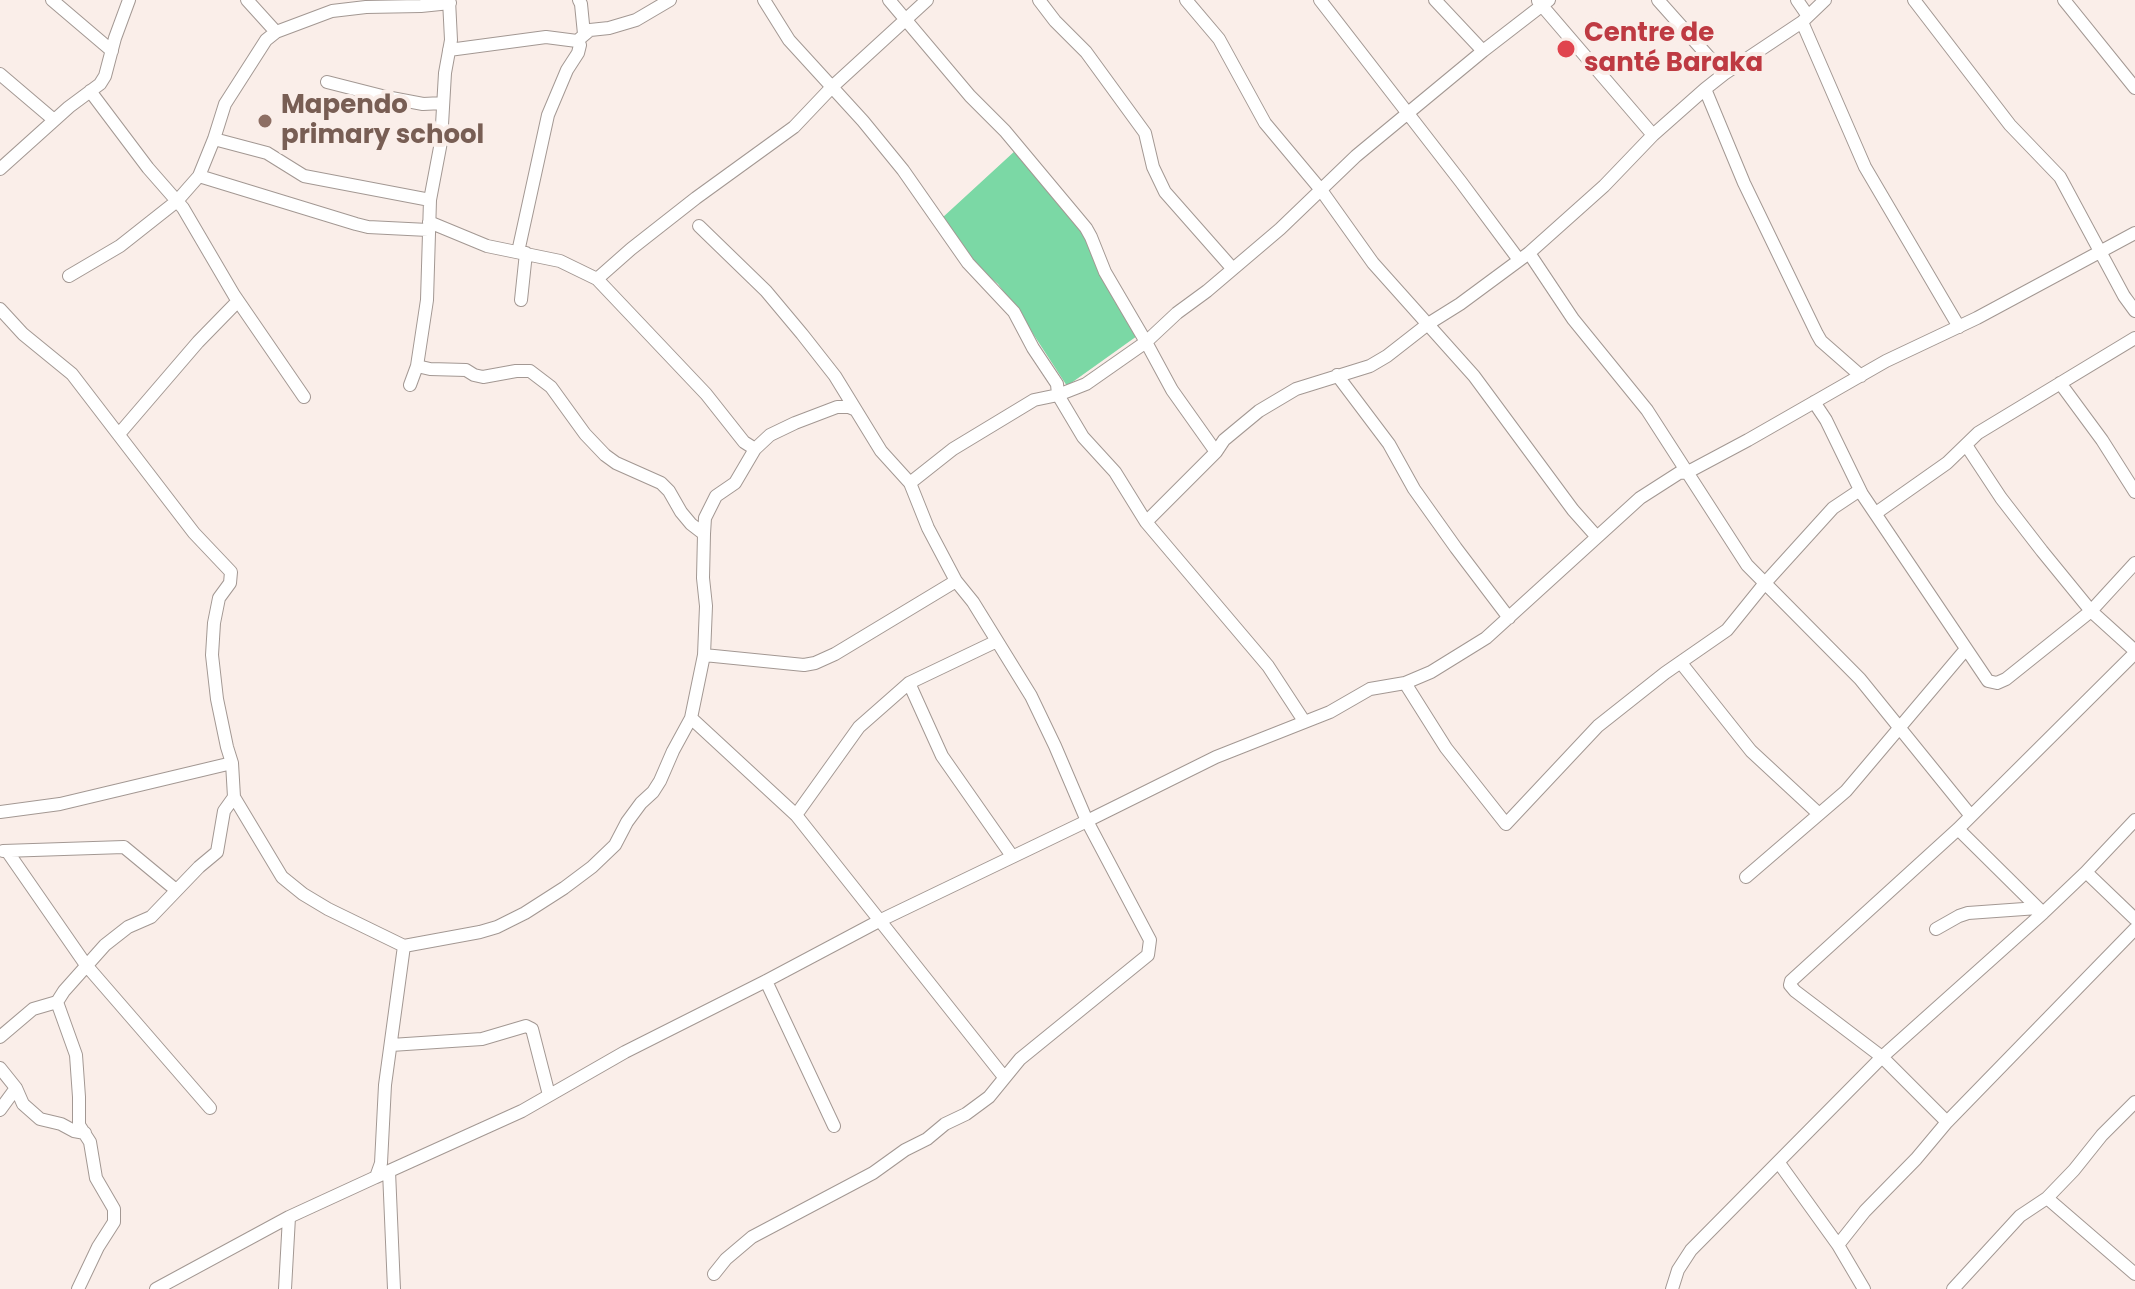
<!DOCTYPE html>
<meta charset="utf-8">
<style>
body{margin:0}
canvas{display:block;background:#faeee9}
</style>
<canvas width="2135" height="1289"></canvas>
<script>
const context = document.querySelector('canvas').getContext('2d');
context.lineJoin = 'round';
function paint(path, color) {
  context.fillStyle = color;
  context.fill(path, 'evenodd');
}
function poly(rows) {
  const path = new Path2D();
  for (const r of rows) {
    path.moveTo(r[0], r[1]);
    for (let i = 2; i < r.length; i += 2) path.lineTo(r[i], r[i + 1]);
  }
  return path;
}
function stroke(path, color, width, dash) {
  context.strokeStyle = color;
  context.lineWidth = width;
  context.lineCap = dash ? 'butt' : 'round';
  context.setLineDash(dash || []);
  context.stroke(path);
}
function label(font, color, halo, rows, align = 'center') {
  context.font = font + ' Poppins,sans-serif';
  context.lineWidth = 8;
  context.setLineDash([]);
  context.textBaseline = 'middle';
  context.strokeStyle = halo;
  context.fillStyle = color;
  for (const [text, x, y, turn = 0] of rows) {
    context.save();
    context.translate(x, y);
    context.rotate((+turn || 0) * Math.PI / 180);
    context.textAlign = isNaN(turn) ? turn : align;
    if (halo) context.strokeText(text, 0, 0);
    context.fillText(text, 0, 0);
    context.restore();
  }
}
const green = poly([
 [1016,150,1088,241,1137,336,1067,386,1028,326,998,284,974,264,942,218]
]);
const minor = poly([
 [52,0,112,51],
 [247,0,276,32],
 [579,0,581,4,584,34],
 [764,0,789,40,863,121,903,170,968,263,1014,312,1033,348,1057,384,1058,395,1083,437,1115,472,1146,522,1268,666,1304,721],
 [889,0,970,96,1005,131,1086,228,1091,237,1105,272,1146,342,1172,390,1216,452],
 [1039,0,1055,21,1086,52,1145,133,1153,167,1165,192,1232,268],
 [1186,0,1219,39,1265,123,1321,190,1373,263,1474,376,1573,510,1597,537],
 [1320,0,1461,182,1519,260],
 [1435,0,1483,51],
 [1658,0,1724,74],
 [1797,0,1808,16],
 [1914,0,2010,125,2060,177,2124,296,2135,311],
 [2064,0,2135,88],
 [1538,1,1653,135],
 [1802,22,1865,167,1959,327],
 [577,41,590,30,609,28,636,20,670,0],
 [449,50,546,37,577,41,580,45,578,53,567,70,548,115,518,252],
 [0,74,54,120],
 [327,82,386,97,423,104,443,103],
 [1705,89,1744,183,1817,334,1821,341,1861,376],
 [90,91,148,168,183,208,234,295,304,397],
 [214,139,267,153,304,176,430,200],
 [0,169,69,107,100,84,105,76,115,38,129,0],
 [199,176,356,224,368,227,428,230],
 [429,222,487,246,560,261,597,279,706,394,744,442,755,449],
 [1529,253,1573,319,1647,410,1747,565,1860,679,1971,816],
 [69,276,120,246,177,201,199,176,214,139,225,104,266,40,276,32,332,11,366,7,421,6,450,3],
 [597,279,631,249,696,198,794,127,832,87,927,0],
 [521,300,526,253],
 [0,309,23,334,72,374,194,533,231,572,230,583,219,598,214,623,212,655,217,699,227,747,232,763,234,797,282,877,303,894,328,909,404,946,480,932,497,927,525,913,564,888,592,867,615,845,627,822,641,803,653,792,660,781,673,751,691,718,704,655,706,606,703,578,704,534,691,524,681,512,669,491,661,483,616,463,605,455,585,434,551,387,530,371,516,371,483,377,474,375,466,370,430,369,417,366],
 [1337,375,1389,444,1414,489,1456,548,1509,618],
 [2060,383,2102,440,2135,492],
 [410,385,417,366,427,300,430,200,441,142,445,73,451,40,449,0],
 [1814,402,1826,420,1862,494,1988,681,1997,683,2006,679,2091,611,2135,563],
 [119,434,198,342,238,301],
 [910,483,953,449,1034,400,1058,395,1086,384,1146,342,1177,313,1207,291,1280,229,1356,156,1483,51,1549,0],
 [1876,513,1947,463,1978,433,2135,338],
 [1146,522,1216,452,1224,440,1259,411,1296,389,1370,366,1387,356,1428,324,1460,304,1529,253,1604,186,1653,135,1705,89,1724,74,1802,22,1825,0],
 [704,534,705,518,716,496,735,483,755,449,770,435,795,423,837,407,849,407,856,410],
 [704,655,804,665,815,663,835,654,956,581],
 [1681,663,1751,751,1819,814],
 [909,683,942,756,1012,856],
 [1405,683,1446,748,1506,824,1598,726,1665,673,1727,630,1765,583,1833,508,1860,490],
 [691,718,796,815,1004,1077],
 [0,812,60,804,232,763],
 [796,815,859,727,909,683,997,641],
 [1958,829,2043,913,2086,872,2135,919],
 [3,851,124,847,176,890],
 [7,851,86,965,210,1108],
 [2086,872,2135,820],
 [1746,877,1846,791,1966,649],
 [1936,929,1959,916,1968,913,2038,908],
 [766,981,834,1126],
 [0,1037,33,1009,57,1002],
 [391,1045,482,1039,526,1026,532,1029,549,1095],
 [0,1068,16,1088,23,1104,40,1119,61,1124,74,1131,85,1133],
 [0,1110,16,1088],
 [1947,1122,2135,929],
 [1779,1163,1838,1245],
 [389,1171,394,1289],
 [376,1177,522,1111,625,1052,766,981,879,921,1087,821,1055,746,1031,696,973,602,956,581,928,528,910,483,881,451,835,376,802,334,766,291,699,226],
 [2047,1198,2135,1274],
 [714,1274,726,1259,752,1237,873,1173,905,1150,927,1139,945,1124,966,1114,989,1097,1020,1059,1148,955,1150,940,1087,821,1216,757,1330,712,1370,689,1405,683,1431,672,1486,638,1640,498,1679,473,1688,472,1748,440,1886,361,1977,318,2135,233],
 [78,1289,98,1247,114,1222,114,1209,96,1178,90,1142,79,1125,79,1097,76,1055,57,1002,64,991,105,945,128,927,151,917,199,867,217,852,224,811,234,797],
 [156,1289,289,1217,376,1177,381,1163,385,1085,404,946],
 [285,1289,289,1217],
 [1672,1289,1678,1270,1691,1250,1882,1057,2043,913],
 [1864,1289,1838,1245,1865,1211,1916,1159,1947,1122,1882,1057,1795,991,1790,985,1791,981,1958,829,2134,654,2133,649,2091,611,2042,551,2001,498,1966,445],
 [1953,1289,2020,1216,2047,1198,2074,1170,2102,1135,2135,1102]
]);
const markers = [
 [1566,49,10,"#e0444e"],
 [265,121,8,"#8d6e63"]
];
const healthNames = [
 ["Centre de",1584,34],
 ["santé Baraka",1584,64]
];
const educationNames = [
 ["Mapendo",281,106],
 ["primary school",281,136]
];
paint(green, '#7bd8a5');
stroke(minor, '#a39893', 14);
stroke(minor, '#fff', 12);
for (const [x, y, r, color] of markers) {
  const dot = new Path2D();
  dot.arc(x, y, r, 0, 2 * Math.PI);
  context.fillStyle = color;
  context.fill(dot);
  stroke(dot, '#faeee9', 3);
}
label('bold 26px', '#be3a42', '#faeee9', healthNames, 'left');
label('bold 26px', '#785e54', '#faeee9', educationNames, 'left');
</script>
